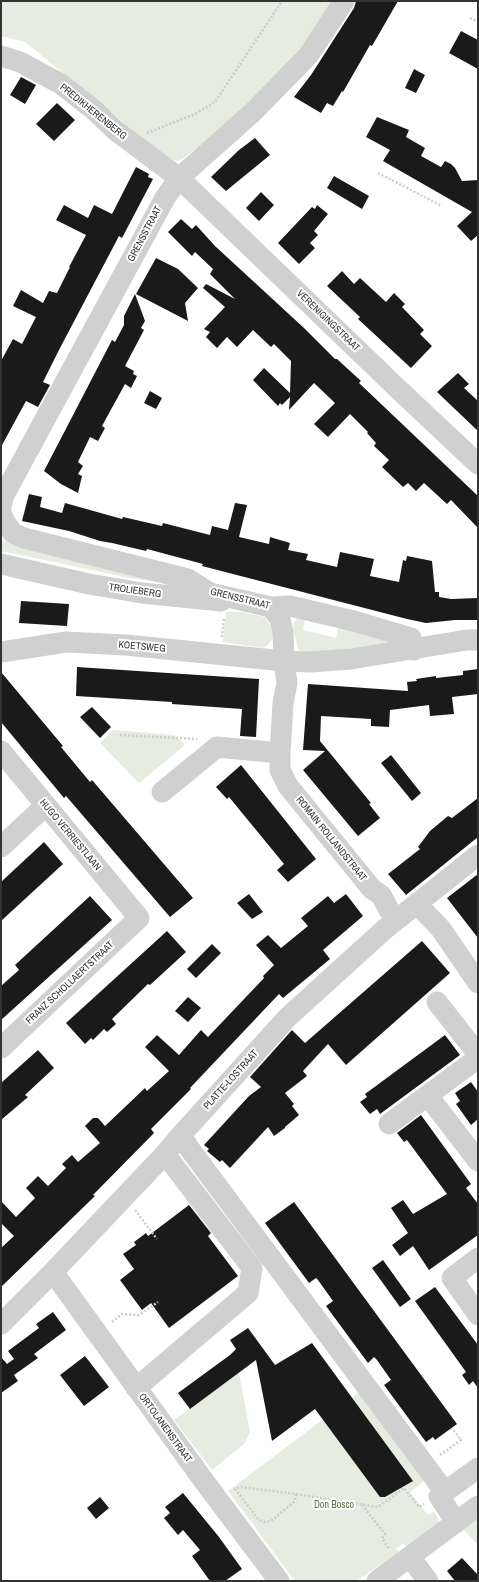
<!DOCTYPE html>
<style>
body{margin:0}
#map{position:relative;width:479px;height:1582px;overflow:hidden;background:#fff;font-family:"Archivo Narrow",sans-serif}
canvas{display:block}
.frame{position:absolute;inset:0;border:2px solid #333;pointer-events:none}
</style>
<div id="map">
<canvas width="479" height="1582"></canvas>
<div class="frame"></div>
</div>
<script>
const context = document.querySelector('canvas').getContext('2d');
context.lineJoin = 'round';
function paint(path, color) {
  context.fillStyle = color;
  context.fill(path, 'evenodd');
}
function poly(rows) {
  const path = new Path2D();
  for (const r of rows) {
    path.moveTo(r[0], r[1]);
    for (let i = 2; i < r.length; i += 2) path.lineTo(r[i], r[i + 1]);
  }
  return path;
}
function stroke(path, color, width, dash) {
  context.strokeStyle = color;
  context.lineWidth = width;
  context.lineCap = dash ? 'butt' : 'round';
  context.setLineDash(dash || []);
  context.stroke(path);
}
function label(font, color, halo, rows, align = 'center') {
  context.font = font + ' "Archivo Narrow",sans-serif';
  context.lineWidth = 4;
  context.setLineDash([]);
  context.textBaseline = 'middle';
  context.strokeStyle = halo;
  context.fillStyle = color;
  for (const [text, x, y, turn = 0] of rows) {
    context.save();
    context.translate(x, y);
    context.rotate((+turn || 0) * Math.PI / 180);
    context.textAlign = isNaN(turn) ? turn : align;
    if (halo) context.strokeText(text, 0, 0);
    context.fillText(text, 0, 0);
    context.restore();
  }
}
const green = poly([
 [1,1,334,1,301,51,261,96,183,159,177,161,167,158,25,42,1,36],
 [1,541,26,544,160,582,130,578,1,551],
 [226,612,241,612,265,617,271,627,273,638,268,645,262,648,223,642],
 [298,616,306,616,303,630,336,638,339,624,409,644,300,653,298,648,293,629,294,623],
 [113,730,175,735,185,745,139,783,100,743],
 [239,1373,250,1432,244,1444,212,1470,174,1420],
 [362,1390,429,1477,410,1492,428,1515,434,1511,438,1518,439,1523,406,1546,403,1543,396,1548,399,1552,356,1581,295,1581,228,1491],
 [478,1517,478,1545,462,1528]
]);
const building = poly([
 [356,1,398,1,372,46,370,45,343,92,342,91,333,106,327,103,321,113,294,97,311,75,354,8],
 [461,31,478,40,478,69,449,53],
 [414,69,425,75,416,93,405,88],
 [21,77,36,85,25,104,10,95],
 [57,103,75,120,54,141,36,124],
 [377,117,409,130,406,137,425,148,421,156,441,167,445,161,451,164,455,168,462,181,478,180,478,235,471,241,457,226,472,212,383,161,390,150,366,137],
 [255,138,270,155,226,191,211,177,239,150],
 [136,167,149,174,148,177,153,179,122,238,119,236,60,348,43,382,50,385,38,407,26,401,1,447,1,361,13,339,22,344,36,317,13,306,21,290,43,303,49,291,57,293,70,267,69,267,86,235,56,220,64,205,88,218,94,205,112,214],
 [334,176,369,196,362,209,327,188],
 [261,192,274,205,259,221,246,208],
 [317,205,328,214,314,231,318,235,310,243,315,248,299,264,278,243,312,207,315,209],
 [181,219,192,229,196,225,215,246,304,328,335,359,337,359,361,381,359,383,478,496,478,528,451,500,447,504,424,483,416,491,408,483,403,487,382,467,389,460,374,446,376,443,367,433,368,432,350,414,328,437,314,424,335,403,314,383,289,410,290,397,282,405,280,403,278,406,253,380,264,368,290,393,291,361,274,344,271,347,253,330,237,347,227,337,217,348,206,337,210,332,204,329,225,307,203,288,206,284,235,299,210,274,213,269,195,252,192,256,168,232],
 [156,258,178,269,198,288,185,303,188,321,136,294],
 [342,271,354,284,360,278,386,302,394,293,405,304,402,307,424,330,420,334,432,346,411,368,358,319,360,317,327,286],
 [135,294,145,321,141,328,144,330,125,366,134,371,133,374,137,376,131,388,125,384,102,426,105,428,98,441,90,437,78,462,83,466,78,474,82,476,78,493,61,484,44,471,112,340,115,342,124,325,124,316],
 [458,373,469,384,464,388,478,401,478,431,437,392],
 [150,391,162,398,156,409,144,403],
 [29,494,42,497,40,507,62,513,65,503,122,519,123,517,162,526,163,523,210,535,212,526,228,530,235,503,247,505,239,537,269,544,270,537,290,543,288,550,308,554,306,560,337,567,340,552,374,559,370,576,399,582,403,560,406,561,407,556,432,561,435,592,439,592,439,597,451,599,478,598,478,620,455,620,426,623,407,619,202,566,203,564,147,549,146,551,112,543,100,541,69,531,22,521],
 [21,601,69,604,67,626,19,623],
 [77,667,259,679,256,737,240,736,242,709,172,704,172,702,76,696],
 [478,669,478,694,452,697,454,714,430,716,429,705,390,710,389,727,371,726,371,719,321,716,320,741,371,803,369,804,380,818,358,836,303,770,325,751,303,750,308,684,408,691,407,682,417,681,416,679,436,676,436,678,463,675,463,671],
 [1,672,63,746,61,747,90,782,92,780,193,898,170,917,66,796,64,798,1,722],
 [92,707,111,727,100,738,80,717],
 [391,755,421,793,412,801,381,763],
 [241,765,316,859,288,882,277,870,284,864,229,797,227,799,216,787],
 [478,798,478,837,406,895,388,874,420,849,418,847,430,831,448,816,452,818],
 [44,842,63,864,1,921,1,882],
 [478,874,478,938,447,898],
 [249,894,263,912,252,919,237,903],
 [346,894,363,916,323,950,330,959,283,998,279,994,190,1088,191,1089,151,1129,154,1133,93,1195,95,1196,1,1287,1,1248,14,1236,1,1223,1,1201,16,1217,35,1198,26,1188,38,1176,48,1186,66,1168,62,1164,72,1155,78,1162,100,1143,85,1126,93,1118,98,1118,105,1126,145,1088,147,1091,169,1071,145,1047,157,1035,179,1055,201,1030,208,1037,264,978,263,976,274,965,256,945,268,935,281,948,308,926,301,918,328,896,334,903],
 [90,896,112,920,1,1020,1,986,19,970,15,965],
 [167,931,186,952,150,985,148,984,112,1019,116,1024,107,1032,104,1029,93,1040,91,1038,85,1044,66,1023],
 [422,941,450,973,346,1065,328,1044,303,1071,307,1076,285,1093,294,1104,292,1106,299,1115,285,1127,285,1128,274,1136,268,1127,230,1168,222,1160,220,1162,207,1151,209,1149,204,1145,249,1096,261,1087,250,1077,292,1030,305,1043],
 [212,944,221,953,196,978,187,969],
 [188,997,201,1008,188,1022,175,1011],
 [445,1035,460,1055,380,1114,377,1109,370,1114,360,1102,367,1097,365,1094],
 [38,1050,54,1068,25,1095,28,1097,1,1120,1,1083],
 [471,1082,478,1092,478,1119,471,1125,456,1104,460,1101,455,1093],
 [421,1115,471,1184,466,1188,478,1204,478,1235,429,1270,413,1246,400,1256,392,1245,408,1233,391,1208,403,1200,413,1214,447,1194,407,1140,404,1142,397,1133],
 [294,1202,457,1424,435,1440,433,1437,426,1442,384,1385,391,1380,377,1360,374,1357,368,1363,326,1306,333,1301,318,1280,316,1278,309,1283,265,1223],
 [189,1205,211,1233,208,1236,238,1276,169,1328,151,1303,142,1310,120,1280,134,1269,123,1254,136,1245,134,1242,146,1233,148,1236],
 [383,1260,411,1299,400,1307,372,1268],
 [435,1287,478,1345,478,1388,473,1381,469,1385,462,1375,466,1372,415,1301],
 [53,1312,66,1330,34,1354,38,1358,14,1375,18,1381,1,1393,1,1357,7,1364,14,1359,8,1351,39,1328,36,1324],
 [248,1328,275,1365,312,1343,413,1481,385,1497,380,1497,315,1409,272,1441,256,1360,190,1409,178,1393,230,1355,236,1349,230,1340],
 [85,1356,109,1387,84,1406,60,1375],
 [183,1493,219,1537,242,1569,225,1581,210,1581,192,1556,200,1550,183,1530,178,1535,164,1518,170,1513,165,1507],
 [100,1497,109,1508,96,1519,87,1508],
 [462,1558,478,1575,478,1581,455,1581,447,1571]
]);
const path = poly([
 [470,18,478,22],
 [147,133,195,114,215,102,282,1],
 [378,173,442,206],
 [222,637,224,618],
 [120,735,197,739],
 [135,1210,157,1239],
 [112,1322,122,1314,139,1315,158,1302],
 [440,1455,461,1440,452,1428],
 [296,1494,295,1501,271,1521,264,1522,258,1519,235,1489,241,1487,296,1494,378,1507,404,1488,419,1507,424,1504],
 [362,1505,385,1534,382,1538,389,1549]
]);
const minor = poly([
 [1,56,20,62,61,84,94,110,115,130,179,178,396,387,478,464],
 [1,507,4,495,165,198,179,178,252,113,308,56,344,1],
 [1,513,5,522,13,533,24,538,188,579,210,593,271,607,290,606,354,621,411,638,414,650],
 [1,564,89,584,142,593,221,601],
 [1,652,66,642,126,645,284,661,283,633,280,619,271,607],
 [1,751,139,918,1,1048],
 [162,792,217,747,280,753],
 [1,847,45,806],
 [417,904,441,929,478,983],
 [396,919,389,910,381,895,372,889,288,786,280,770,280,753,283,703,287,683,284,661,311,662,351,659,467,640,478,640],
 [437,1002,474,1049,478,1050],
 [428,1096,478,1161],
 [389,1124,478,1058],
 [181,1135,189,1148,445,1492],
 [478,1258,452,1278,478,1315],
 [53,1272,204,1481,279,1581],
 [1,1324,53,1272,165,1154,181,1135,288,1017,385,929,478,855],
 [136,1388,248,1293,252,1268,165,1154],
 [456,1522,439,1496,478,1468],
 [410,1557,428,1581],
 [377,1581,478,1506]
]);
const streetNames = [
 ["PREDIKHERENBERG",93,112,39],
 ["GRENSSTRAAT",145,234,-62],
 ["VERENIGINGSTRAAT",328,321,44],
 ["TROLIEBERG",135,591,8],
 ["GRENSSTRAAT",240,599,14],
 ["KOETSWEG",142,647,5],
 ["HUGO VERRIESTLAAN",70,835,50],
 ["ROMAIN ROLLANDSTRAAT",331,839,51],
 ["FRANZ SCHOLLAERTSTRAAT",70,983,-43],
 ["PLATTE-LOSTRAAT",231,1080,-48],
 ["ORTOLANENSTRAAT",165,1428,54]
];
const parkNames = [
 ["Don Bosco",334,1505]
];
paint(green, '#e6ecdf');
paint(building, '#1a1a1a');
stroke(path, '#cdcdcd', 2.5, [2, 2]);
stroke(minor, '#d0d0d0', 21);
label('10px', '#333', '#fff', streetNames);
label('10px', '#56703f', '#fff', parkNames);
</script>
